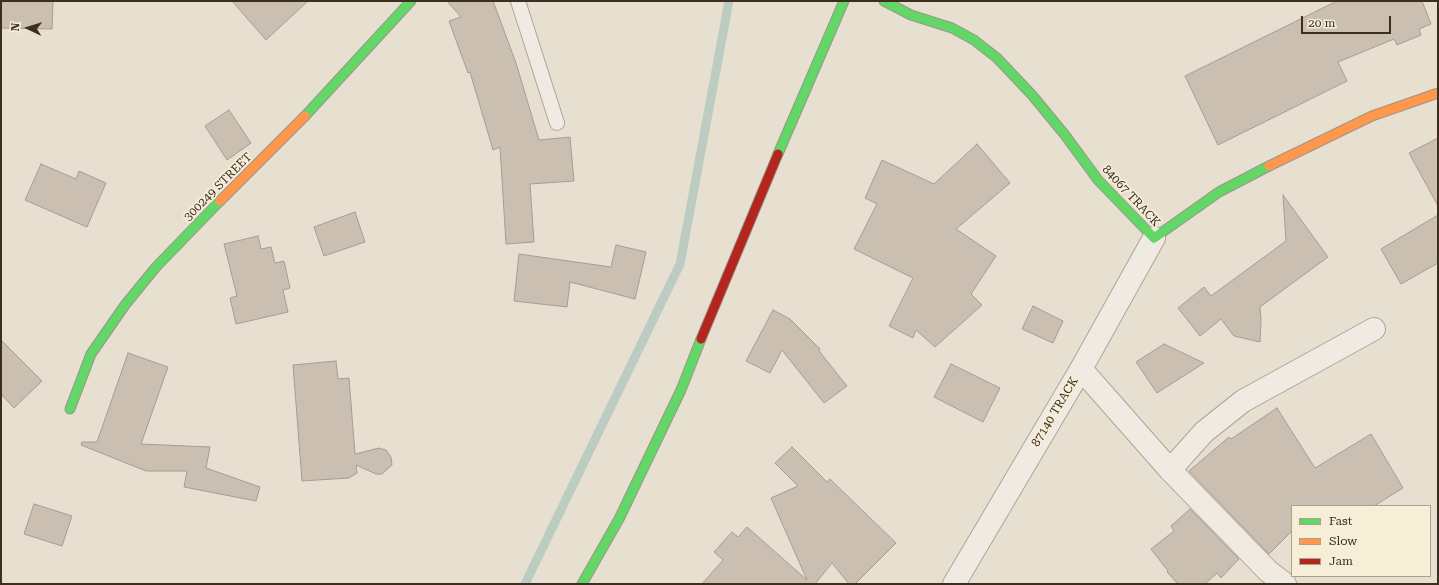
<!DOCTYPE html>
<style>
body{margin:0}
#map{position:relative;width:1439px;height:585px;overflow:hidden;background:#e7e0d1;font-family:"Roboto Serif",serif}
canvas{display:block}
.frame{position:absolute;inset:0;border:2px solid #3d2e20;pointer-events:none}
.legend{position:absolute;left:1291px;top:505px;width:140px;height:72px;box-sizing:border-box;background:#f7eed8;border:1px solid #ada18e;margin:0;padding:5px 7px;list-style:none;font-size:12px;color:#3d2e20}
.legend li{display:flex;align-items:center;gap:8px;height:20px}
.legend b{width:20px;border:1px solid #ada18e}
.north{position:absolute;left:8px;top:8px;width:40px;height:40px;-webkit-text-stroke:3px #f7eed8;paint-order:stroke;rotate:274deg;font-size:11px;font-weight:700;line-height:16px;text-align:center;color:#3d2e20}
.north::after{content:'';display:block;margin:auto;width:14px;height:18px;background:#3d2e20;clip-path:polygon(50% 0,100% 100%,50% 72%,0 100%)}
.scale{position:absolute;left:1301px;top:16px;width:90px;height:18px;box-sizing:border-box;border:2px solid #3d2e20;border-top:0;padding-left:5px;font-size:12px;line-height:14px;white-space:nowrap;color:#3d2e20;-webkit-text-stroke:3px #f7eed8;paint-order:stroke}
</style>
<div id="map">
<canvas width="1439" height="585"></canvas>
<div class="frame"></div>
<ul class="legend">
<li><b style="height:5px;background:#63d668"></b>Fast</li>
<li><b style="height:5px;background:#ff974d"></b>Slow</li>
<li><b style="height:5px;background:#b3261e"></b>Jam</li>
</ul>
<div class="north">N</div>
<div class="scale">20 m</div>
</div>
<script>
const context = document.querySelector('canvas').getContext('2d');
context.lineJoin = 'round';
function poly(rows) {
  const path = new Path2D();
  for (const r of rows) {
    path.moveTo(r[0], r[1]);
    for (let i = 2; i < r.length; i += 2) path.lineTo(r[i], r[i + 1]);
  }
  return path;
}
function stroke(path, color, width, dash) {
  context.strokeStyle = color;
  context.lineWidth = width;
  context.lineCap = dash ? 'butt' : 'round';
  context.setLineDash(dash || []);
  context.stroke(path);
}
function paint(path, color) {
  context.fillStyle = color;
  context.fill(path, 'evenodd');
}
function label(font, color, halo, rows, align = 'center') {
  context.font = font + ' "Roboto Serif",serif';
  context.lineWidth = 3.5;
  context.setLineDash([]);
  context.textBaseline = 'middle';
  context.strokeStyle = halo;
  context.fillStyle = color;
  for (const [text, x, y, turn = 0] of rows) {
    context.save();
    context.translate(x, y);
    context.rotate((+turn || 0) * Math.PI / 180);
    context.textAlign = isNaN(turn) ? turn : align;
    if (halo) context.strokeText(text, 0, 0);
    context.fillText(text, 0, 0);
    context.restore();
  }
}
const stream = poly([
 [525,584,680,264,729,1]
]);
const building = poly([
 [1,1,53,1,52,29,1,28,1,1],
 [232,1,308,1,266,40,232,1],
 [447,1,493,1,516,63,539,140,570,137,574,181,530,184,534,242,506,244,500,147,493,150,470,72,468,73,449,21,461,17,447,1],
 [1337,1,1422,1,1431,24,1419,29,1421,35,1397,45,1394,39,1338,62,1347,81,1218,145,1185,76,1337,1],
 [229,110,251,143,227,160,205,126,229,110],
 [1438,138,1438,206,1409,153,1438,138],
 [977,144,1010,183,956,229,996,256,971,294,982,305,935,347,916,330,913,338,889,326,913,278,854,249,877,204,865,198,882,160,934,184,977,144],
 [41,164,76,179,79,171,106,183,87,227,25,200,41,164],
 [1283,195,1328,257,1260,307,1261,320,1260,342,1234,336,1221,319,1200,336,1178,308,1204,287,1211,296,1286,241,1283,195],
 [355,212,365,242,324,256,314,227,355,212],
 [1438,215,1438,263,1401,284,1381,249,1438,215],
 [258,236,261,249,271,247,275,263,284,261,290,288,283,290,288,312,236,324,230,298,237,296,224,244,258,236],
 [616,245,646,252,635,299,570,282,567,307,514,301,519,254,611,267,616,245],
 [1033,306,1063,321,1053,343,1022,329,1033,306],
 [773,310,790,319,820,349,819,351,847,386,824,403,782,350,770,373,746,361,773,310],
 [1,340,42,381,14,408,1,394,1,340],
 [1164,344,1204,363,1157,393,1136,362,1164,344],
 [128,353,168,367,141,444,210,447,206,468,260,487,256,501,184,487,187,471,146,471,81,445,82,442,97,442,128,353],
 [336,361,338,379,349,378,355,454,379,448,382,449,386,450,391,457,392,465,382,474,376,474,356,465,357,473,349,478,302,481,293,365,336,361],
 [951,364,1000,388,983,422,934,397,951,364],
 [1277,408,1315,468,1371,434,1403,488,1374,506,1292,506,1292,531,1269,554,1189,471,1229,437,1231,439,1277,408],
 [792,447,827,482,830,479,896,543,855,584,849,584,832,563,815,584,702,584,723,560,714,552,732,532,738,537,747,527,807,580,771,498,798,486,775,463,792,447],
 [34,504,72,516,62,546,24,534,34,504],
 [1190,509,1239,559,1221,578,1217,573,1205,584,1178,584,1167,572,1168,571,1151,549,1174,531,1171,526,1190,509]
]);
const lane = poly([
 [518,1,557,123]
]);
const street = poly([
 [1081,369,1170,470,1268,571,1285,584],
 [1170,470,1204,432,1243,401,1374,329],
 [954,584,1081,369,1154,238]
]);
const fast = poly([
 [884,1,911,15,952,28,974,40,997,58,1032,95,1065,135,1098,180,1154,238,1219,192,1269,166],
 [305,116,411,1],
 [778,154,844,1],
 [70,409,91,354,125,305,156,267,220,201],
 [582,584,619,519,681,390,701,339]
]);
const slow = poly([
 [1269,166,1372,116,1438,93],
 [220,201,305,116]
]);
const jam = poly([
 [701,339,778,154]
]);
const streetNames = [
 ["300249 STREET",218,187,-45],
 ["84067 TRACK",1131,196,47],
 ["87140 TRACK",1055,412,-59]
];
stroke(stream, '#bcccc2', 9);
paint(building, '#cbbfb2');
stroke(building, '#a89c90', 1);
stroke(lane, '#ada599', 16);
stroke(street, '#ada599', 24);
stroke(fast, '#9c958a', 11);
stroke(slow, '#9c958a', 11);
stroke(jam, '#9c958a', 11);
stroke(lane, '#efebe3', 14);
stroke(street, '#efebe3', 22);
stroke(fast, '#63d668', 9);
stroke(slow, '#ff974d', 9);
stroke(jam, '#b3261e', 9);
label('12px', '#3d2e20', '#f7eed8', streetNames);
</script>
